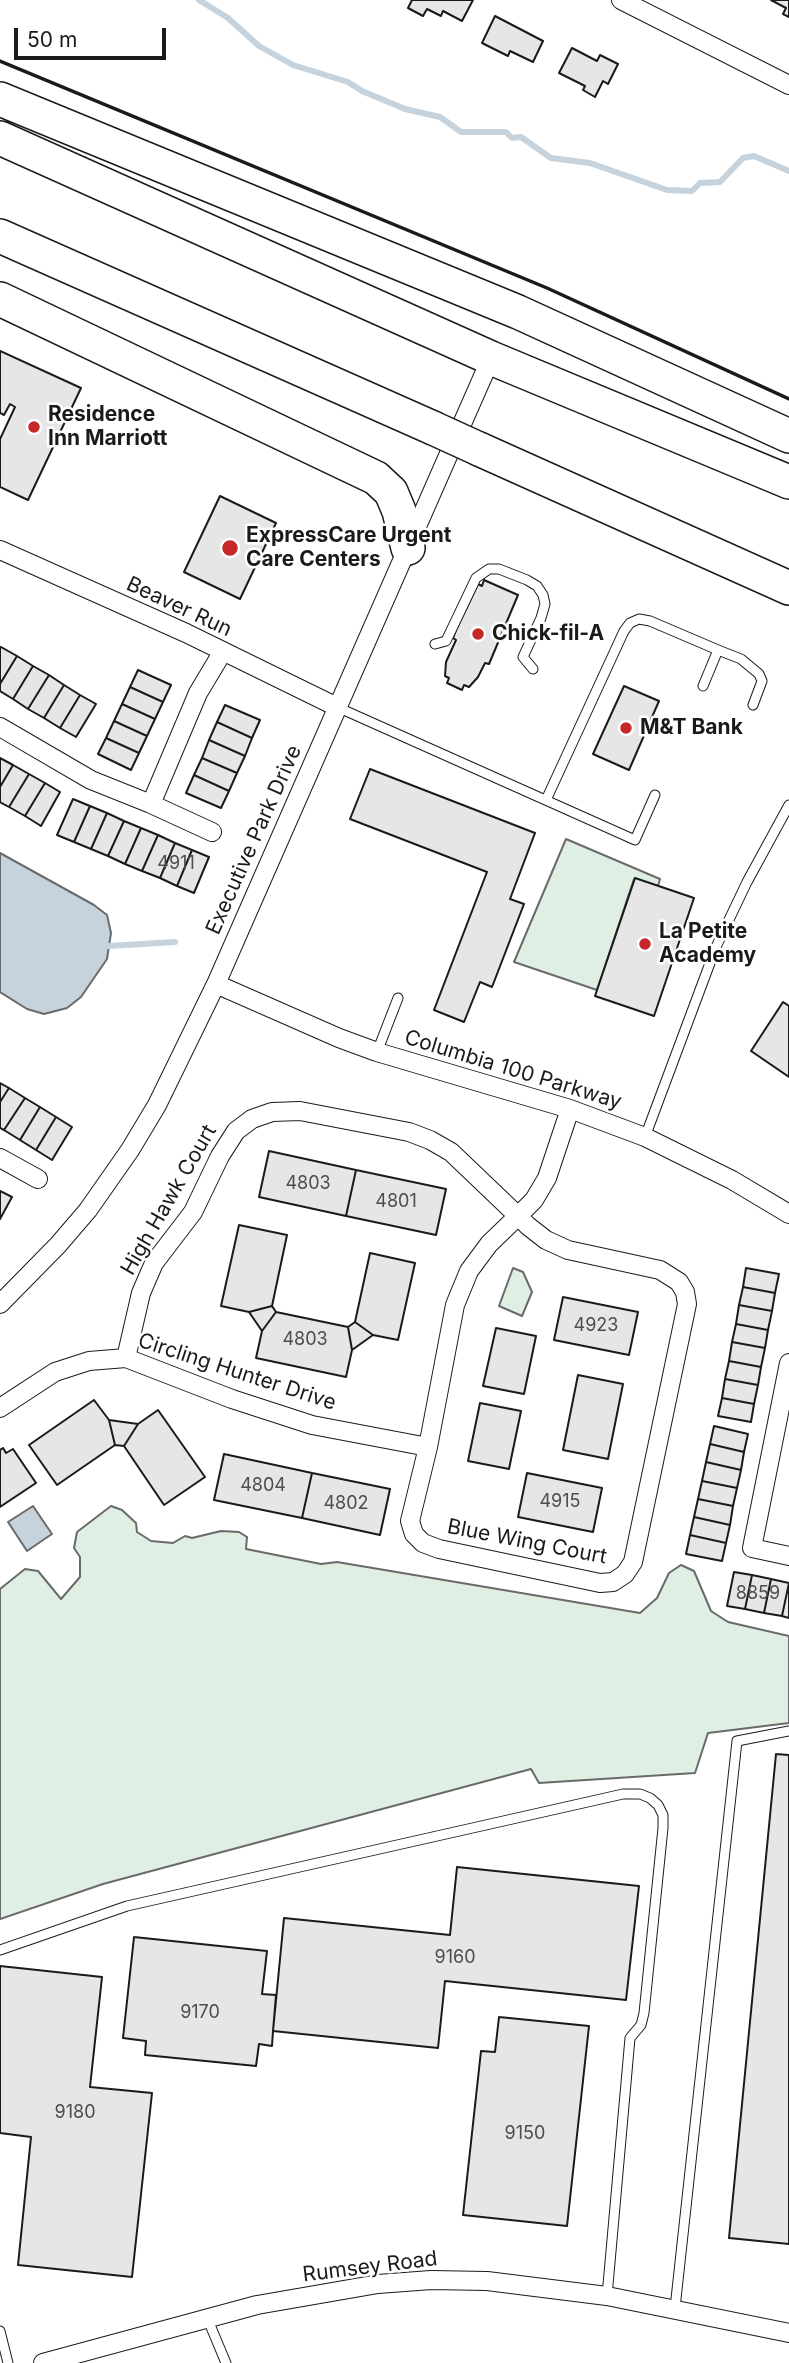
<!DOCTYPE html>
<style>
body{margin:0}
#map{position:relative;width:789px;height:2363px;overflow:hidden;background:#fff;font-family:Inter,sans-serif}
canvas{display:block}
.scale{position:absolute;left:14px;top:28px;width:152px;height:32px;box-sizing:border-box;border:4px solid #1a1a1a;border-top:0;padding-left:9px;font-size:21px;line-height:24px;white-space:nowrap;color:#1a1a1a;-webkit-text-stroke:5px #fff;paint-order:stroke}
</style>
<div id="map">
<canvas width="789" height="2363"></canvas>
<div class="scale">50 m</div>
</div>
<script>
const context = document.querySelector('canvas').getContext('2d');
context.lineJoin = 'round';
function paint(path, color) {
  context.fillStyle = color;
  context.fill(path, 'evenodd');
}
function poly(rows) {
  const path = new Path2D();
  for (const r of rows) {
    path.moveTo(r[0], r[1]);
    for (let i = 2; i < r.length; i += 2) path.lineTo(r[i], r[i + 1]);
  }
  return path;
}
function stroke(path, color, width, dash) {
  context.strokeStyle = color;
  context.lineWidth = width;
  context.lineCap = dash ? 'butt' : 'round';
  context.setLineDash(dash || []);
  context.stroke(path);
}
function label(font, color, halo, rows, align = 'center') {
  context.font = font + ' Inter,sans-serif';
  context.lineWidth = 5;
  context.setLineDash([]);
  context.textBaseline = 'middle';
  context.strokeStyle = halo;
  context.fillStyle = color;
  for (const [text, x, y, turn = 0] of rows) {
    context.save();
    context.translate(x, y);
    context.rotate((+turn || 0) * Math.PI / 180);
    context.textAlign = isNaN(turn) ? turn : align;
    if (halo) context.strokeText(text, 0, 0);
    context.fillText(text, 0, 0);
    context.restore();
  }
}
const green = poly([
 [566,839,660,879,658,886,634,879,597,990,514,962,566,839],
 [513,1268,523,1272,532,1292,522,1316,499,1306,513,1268],
 [111,1506,122,1510,136,1523,137,1532,151,1541,173,1543,185,1536,192,1538,221,1531,239,1532,247,1537,246,1549,321,1564,337,1562,640,1613,657,1598,669,1573,681,1565,694,1571,711,1611,728,1622,789,1636,789,1723,708,1733,695,1773,539,1783,531,1769,103,1884,0,1919,0,1589,25,1569,38,1571,61,1599,80,1577,80,1557,74,1548,77,1532,111,1506]
]);
const water = poly([
 [0,853,94,905,107,915,111,933,107,959,81,997,67,1008,44,1014,27,1009,0,992,0,853],
 [33,1506,52,1534,27,1551,8,1522,33,1506]
]);
const stream = poly([
 [199,0,228,18,259,46,293,65,348,82,362,91,405,109,440,117,461,132,506,132,512,138,521,137,551,158,590,163,667,190,692,191,700,183,720,182,743,158,754,156,789,171],
 [109,946,175,942]
]);
const building = poly([
 [412,0,473,0,462,21,443,11,441,16,427,9,423,16,408,8,412,0],
 [771,0,789,0,789,17,783,14,786,8,771,0],
 [495,16,543,41,533,62,510,51,508,56,482,43,495,16],
 [572,48,597,61,600,55,618,64,608,84,603,81,595,97,583,90,585,86,559,73,572,48],
 [0,351,81,388,28,500,0,487,0,439,15,407,10,404,4,415,0,413,0,351],
 [220,496,276,523,240,599,184,572,220,496],
 [484,580,518,595,489,664,485,663,478,677,469,687,464,685,462,690,447,683,449,678,445,676,446,662,456,640,453,638,457,628,478,584,482,586,484,580],
 [1,647,17,656,0,684,0,648,1,647],
 [17,656,33,666,13,699,0,691,0,684,17,656],
 [33,666,49,675,28,709,13,699,33,666],
 [138,670,171,685,163,702,130,687,138,670],
 [49,675,64,685,44,718,28,709,49,675],
 [64,685,80,695,60,728,44,718,64,685],
 [624,686,659,701,629,770,593,754,624,686],
 [130,687,163,702,155,719,122,704,130,687],
 [80,695,96,704,76,737,60,728,80,695],
 [122,704,155,719,147,736,114,721,122,704],
 [225,705,260,720,252,738,217,722,225,705],
 [114,721,147,736,139,753,106,738,114,721],
 [217,722,252,738,245,756,209,740,217,722],
 [106,738,139,753,131,770,98,754,106,738],
 [209,740,245,756,237,773,202,758,209,740],
 [0,758,13,765,0,787,0,758],
 [202,758,237,773,229,791,194,775,202,758],
 [13,765,29,774,9,807,0,802,0,787,13,765],
 [370,769,535,833,510,899,524,904,492,987,480,982,464,1022,434,1010,487,872,350,819,370,769],
 [29,774,45,783,25,816,9,807,29,774],
 [194,775,229,791,221,808,186,793,194,775],
 [45,783,60,792,41,826,25,816,45,783],
 [73,799,90,806,74,842,57,835,73,799],
 [90,806,107,813,91,849,74,842,90,806],
 [107,813,124,821,108,856,91,849,107,813],
 [124,821,141,828,125,864,108,856,124,821],
 [141,828,158,835,142,871,125,864,141,828],
 [158,835,175,843,160,878,142,871,158,835],
 [175,843,192,850,177,886,160,878,175,843],
 [192,850,209,857,194,893,177,886,192,850],
 [635,878,694,898,654,1016,595,996,635,878],
 [783,1002,789,1006,789,1077,751,1051,783,1002],
 [0,1083,9,1088,0,1102,0,1083],
 [9,1088,25,1098,4,1130,0,1128,0,1102,9,1088],
 [25,1098,40,1107,20,1140,4,1130,25,1098],
 [40,1107,56,1117,36,1150,20,1140,40,1107],
 [56,1117,72,1127,52,1160,36,1150,56,1117],
 [269,1151,356,1170,346,1216,259,1197,269,1151],
 [356,1170,446,1189,436,1235,346,1216,356,1170],
 [0,1191,12,1197,0,1219,0,1191],
 [239,1225,287,1235,272,1306,249,1312,221,1306,239,1225],
 [370,1253,415,1263,398,1340,373,1335,355,1322,370,1253],
 [746,1268,779,1274,775,1293,743,1287,746,1268],
 [743,1287,775,1293,772,1311,739,1305,743,1287],
 [563,1297,638,1312,629,1355,554,1340,563,1297],
 [739,1305,772,1311,768,1330,736,1324,739,1305],
 [272,1306,276,1312,262,1331,249,1312,272,1306],
 [276,1312,348,1327,352,1350,346,1377,256,1358,262,1331,276,1312],
 [355,1322,373,1335,352,1350,348,1327,355,1322],
 [736,1324,768,1330,765,1348,732,1342,736,1324],
 [496,1328,536,1336,524,1394,483,1386,496,1328],
 [732,1342,765,1348,761,1367,729,1361,732,1342],
 [729,1361,761,1367,758,1385,725,1379,729,1361],
 [578,1375,623,1384,608,1459,563,1450,578,1375],
 [725,1379,758,1385,754,1404,722,1398,725,1379],
 [722,1398,754,1404,751,1422,718,1416,722,1398],
 [94,1400,109,1420,115,1445,57,1485,29,1445,94,1400],
 [480,1403,521,1411,509,1469,468,1461,480,1403],
 [158,1410,205,1477,164,1505,124,1446,138,1424,158,1410],
 [109,1420,138,1424,124,1446,115,1445,109,1420],
 [714,1426,748,1434,744,1452,710,1444,714,1426],
 [710,1444,744,1452,741,1470,706,1462,710,1444],
 [3,1448,6,1453,13,1449,36,1483,0,1507,0,1450,3,1448],
 [224,1454,312,1473,302,1518,214,1500,224,1454],
 [706,1462,741,1470,737,1488,702,1481,706,1462],
 [312,1473,390,1489,380,1535,302,1518,312,1473],
 [527,1473,602,1488,593,1532,518,1517,527,1473],
 [702,1481,737,1488,733,1506,698,1499,702,1481],
 [698,1499,733,1506,730,1525,694,1517,698,1499],
 [694,1517,730,1525,726,1543,690,1535,694,1517],
 [690,1535,726,1543,722,1561,686,1554,690,1535],
 [734,1572,752,1575,745,1609,727,1606,734,1572],
 [752,1575,771,1579,764,1613,745,1609,752,1575],
 [771,1579,789,1583,782,1616,764,1613,771,1579],
 [789,1583,789,1618,782,1616,789,1583],
 [776,1754,789,1755,789,2244,729,2238,776,1754],
 [457,1867,639,1886,626,2000,445,1981,438,2048,273,2031,284,1918,450,1935,457,1867],
 [134,1937,267,1951,262,1994,276,1995,273,2031,272,2046,259,2044,256,2066,145,2055,146,2041,123,2038,134,1937],
 [0,1966,102,1977,90,2087,152,2093,132,2277,18,2265,31,2137,0,2133,0,1966],
 [499,2017,589,2026,567,2226,463,2215,481,2051,495,2052,499,2017]
]);
const lane = poly([
 [435,644,446,641,476,578,489,569,499,569,527,580,537,586,543,595,545,604,541,618,523,657,533,669],
 [703,686,718,650,741,659,759,674,762,681,753,705],
 [337,707,635,840,655,795],
 [546,800,624,631,630,623,639,619,650,621,718,650],
 [377,1052,398,998],
 [645,1137,716,947,747,882,789,805],
 [0,1950,127,1906,623,1794,640,1794,650,1798,658,1805,663,1815,663,1828,644,2013,641,2025,630,2038,607,2296],
 [675,2308,737,1741,789,1731],
 [208,2320,226,2363],
 [0,2331,8,2363]
]);
const street = poly([
 [621,0,789,85],
 [0,550,186,633,337,707],
 [0,727,91,780,151,804,198,693,222,653],
 [151,804,212,832],
 [216,984,339,1038,377,1052,570,1109,645,1137,732,1180,789,1214],
 [0,1158,38,1179],
 [0,1304,58,1245,88,1210,130,1150,157,1105,216,984,491,358],
 [126,1358,141,1293,154,1263,193,1212,220,1156,236,1131,252,1119,272,1112,300,1111,409,1132,430,1140,451,1152,518,1216,528,1226,546,1240,568,1250,660,1270,679,1282,685,1292,687,1304,633,1562,625,1574,613,1582,600,1583,439,1549,423,1543,414,1534,410,1521,428,1447,455,1305,469,1271,489,1244,518,1216,534,1200,547,1178,570,1109],
 [789,1363,752,1548,789,1556],
 [0,1408,55,1372,89,1361,126,1358,232,1399,312,1425,428,1447],
 [43,2363,257,2305,378,2284,431,2280,487,2281,607,2296,789,2333]
]);
const highway = poly([
 [0,99,518,312,789,436],
 [0,138,491,358,789,482],
 [0,236,433,428],
 [0,299,376,478,391,492,399,511,408,548],
 [479,449,789,588]
]);
const highwayBridge = poly([
 [433,428,479,449]
]);
const wall = poly([
 [0,61,547,288,789,399]
]);
const markers = [
 [34,427,7,"#c62828"],
 [230,548,9,"#c62828"],
 [478,634,7,"#c62828"],
 [626,728,7,"#c62828"],
 [645,944,7,"#c62828"]
];
const numberNames = [
 ["4911",176,864],
 ["4803",308,1184],
 ["4801",396,1202],
 ["4923",596,1326],
 ["4803",305,1340],
 ["4804",263,1486],
 ["4915",560,1502],
 ["4802",346,1504],
 ["8859",758,1594],
 ["9160",455,1958],
 ["9170",200,2013],
 ["9180",75,2113],
 ["9150",525,2134]
];
const poiNames = [
 ["Residence",48,415],
 ["Inn Marriott",48,439],
 ["ExpressCare Urgent",246,536],
 ["Care Centers",246,560],
 ["Chick-fil-A",492,634],
 ["M&T Bank",640,728],
 ["La Petite",659,932],
 ["Academy",659,956]
];
const streetNames = [
 ["Beaver Run",179,607,25],
 ["Executive Park Drive",254,840,-66],
 ["Columbia 100 Parkway",513,1070,17],
 ["High Hawk Court",169,1200,-60],
 ["Circling Hunter Drive",237,1372,18],
 ["Blue Wing Court",527,1542,11],
 ["Rumsey Road",370,2267,-7]
];
paint(green, '#e0efe3');
stroke(green, '#6a6a6a', 2);
paint(water, '#c6d2dc');
stroke(water, '#6a6a6a', 2);
stroke(stream, '#c6d2dc', 6);
paint(building, '#e6e6e6');
stroke(building, '#1a1a1a', 2);
stroke(lane, '#1a1a1a', 11);
stroke(street, '#1a1a1a', 20);
stroke(highway, '#1a1a1a', 36);
stroke(lane, '#fff', 9);
stroke(street, '#fff', 18);
stroke(highway, '#fff', 33);
stroke(highwayBridge, '#1a1a1a', 36, []);
stroke(highwayBridge, '#fff', 33);
stroke(wall, '#1a1a1a', 3.5);
for (const [x, y, r, color] of markers) {
  const dot = new Path2D();
  dot.arc(x, y, r, 0, 2 * Math.PI);
  context.fillStyle = color;
  context.fill(dot);
  stroke(dot, '#fff', 2.5);
}
label('18px', '#4d4d4d', null, numberNames);
label('bold 21px', '#1a1a1a', '#fff', poiNames, 'left');
label('21px', '#1a1a1a', '#fff', streetNames);
</script>
